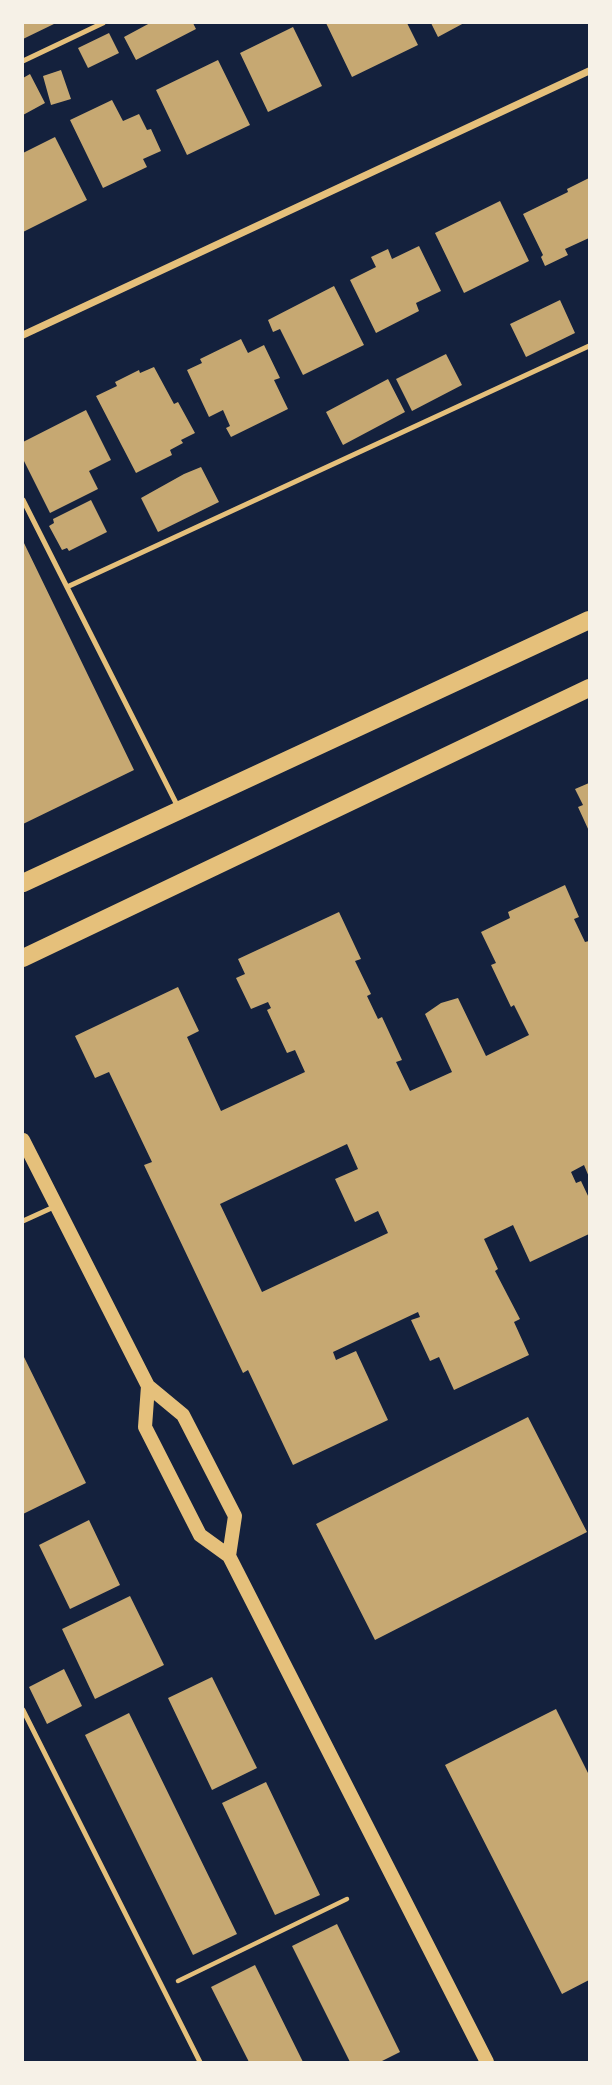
<!DOCTYPE html>
<style>
body{margin:0}
#map{position:relative;width:612px;height:2085px;overflow:hidden;background:#14213d;font-family:Poppins,sans-serif}
canvas{display:block}
.frame{position:absolute;inset:0;border:24px solid #f6f1e7;pointer-events:none}
</style>
<div id="map">
<canvas width="612" height="2085"></canvas>
<div class="frame"></div>
</div>
<script>
const context = document.querySelector('canvas').getContext('2d');
context.lineJoin = 'round';
function paint(path, color) {
  context.fillStyle = color;
  context.fill(path, 'evenodd');
}
function poly(rows) {
  const path = new Path2D();
  for (const r of rows) {
    path.moveTo(r[0], r[1]);
    for (let i = 2; i < r.length; i += 2) path.lineTo(r[i], r[i + 1]);
  }
  return path;
}
function stroke(path, color, width, dash) {
  context.strokeStyle = color;
  context.lineWidth = width;
  context.lineCap = dash ? 'butt' : 'round';
  context.setLineDash(dash || []);
  context.stroke(path);
}
const building = poly([
 [23,23,56,23,23,39],
 [150,23,193,23,196,29,136,60,124,37],
 [326,23,407,23,418,45,352,77],
 [431,23,464,23,438,37],
 [293,27,322,86,268,112,240,53],
 [109,33,119,53,88,68,78,48],
 [218,60,250,125,187,155,156,90],
 [61,70,71,99,51,105,43,76],
 [30,74,45,103,23,115,23,78],
 [112,100,123,121,139,114,147,130,151,129,161,151,143,159,147,167,103,188,70,120],
 [55,137,87,200,23,232,23,153],
 [589,178,589,238,565,249,568,255,545,266,541,257,543,255,523,214,568,192,567,189],
 [500,201,529,261,464,293,435,233],
 [419,246,441,291,416,303,419,311,376,333,350,280,376,267,371,257,388,249,392,259],
 [334,286,364,345,303,375,280,329,273,332,268,320],
 [560,300,575,333,526,357,510,324],
 [241,339,248,353,264,345,280,378,274,380,288,409,231,437,226,428,230,426,223,410,209,417,187,370,202,363,200,359],
 [446,354,462,385,412,411,396,379],
 [154,367,174,404,178,402,195,433,181,440,183,443,170,450,172,455,136,473,96,396,117,386,115,382,139,370,140,373],
 [388,379,405,412,343,445,326,412],
 [86,410,111,460,89,471,98,489,50,513,23,459,23,442],
 [201,467,219,502,158,532,141,498,184,474],
 [91,500,107,532,69,551,67,548,62,550,49,526,54,523,53,519],
 [23,541,134,770,23,824],
 [589,783,589,831,578,807,583,805,575,789],
 [565,885,579,917,574,919,585,942,589,941,589,1177,584,1165,571,1172,576,1183,581,1181,589,1198,589,1234,530,1262,513,1225,484,1239,498,1269,495,1271,520,1319,514,1322,529,1355,454,1390,439,1357,430,1361,411,1320,420,1317,418,1312,333,1352,336,1360,356,1351,388,1420,293,1465,248,1370,243,1373,144,1165,152,1162,109,1072,95,1078,75,1036,178,987,199,1031,187,1037,221,1111,305,1072,295,1050,287,1053,267,1010,271,1008,268,1002,251,1009,236,978,245,974,238,959,339,912,361,959,355,961,371,994,367,996,378,1019,382,1017,402,1060,396,1062,410,1091,452,1072,425,1014,441,1003,458,998,486,1056,529,1035,514,1005,511,1007,491,965,496,963,481,932,510,918,508,912],
 [347,1144,358,1169,335,1179,355,1222,378,1211,388,1233,262,1292,220,1204],
 [23,1355,86,1483,23,1514],
 [528,1417,587,1532,375,1640,316,1524],
 [89,1520,120,1585,70,1609,39,1545],
 [130,1596,164,1665,95,1699,62,1629],
 [64,1669,82,1706,47,1724,29,1687],
 [212,1677,257,1768,212,1790,168,1698],
 [556,1709,589,1775,589,1980,562,1994,445,1765],
 [129,1713,237,1934,193,1955,85,1735],
 [266,1782,320,1895,275,1915,222,1803],
 [337,1924,400,2052,380,2062,350,2062,292,1946],
 [255,1965,303,2062,249,2062,211,1987]
]);
const path = poly([
 [178,1981,347,1899]
]);
const service = poly([
 [23,61,103,23],
 [23,500,178,807],
 [67,587,589,346],
 [23,1221,56,1206],
 [23,1710,200,2062]
]);
const minor = poly([
 [23,335,589,71]
]);
const secondary = poly([
 [23,1140,148,1386,183,1415,235,1516,229,1556],
 [148,1386,145,1427,200,1535,229,1556,487,2062]
]);
const primary = poly([
 [23,883,589,620],
 [23,958,589,688]
]);
paint(building, '#c6a872');
stroke(path, '#e5c07b', 4.5);
stroke(service, '#e5c07b', 5);
stroke(minor, '#e5c07b', 7);
stroke(secondary, '#e5c07b', 14);
stroke(primary, '#e5c07b', 18);
</script>
